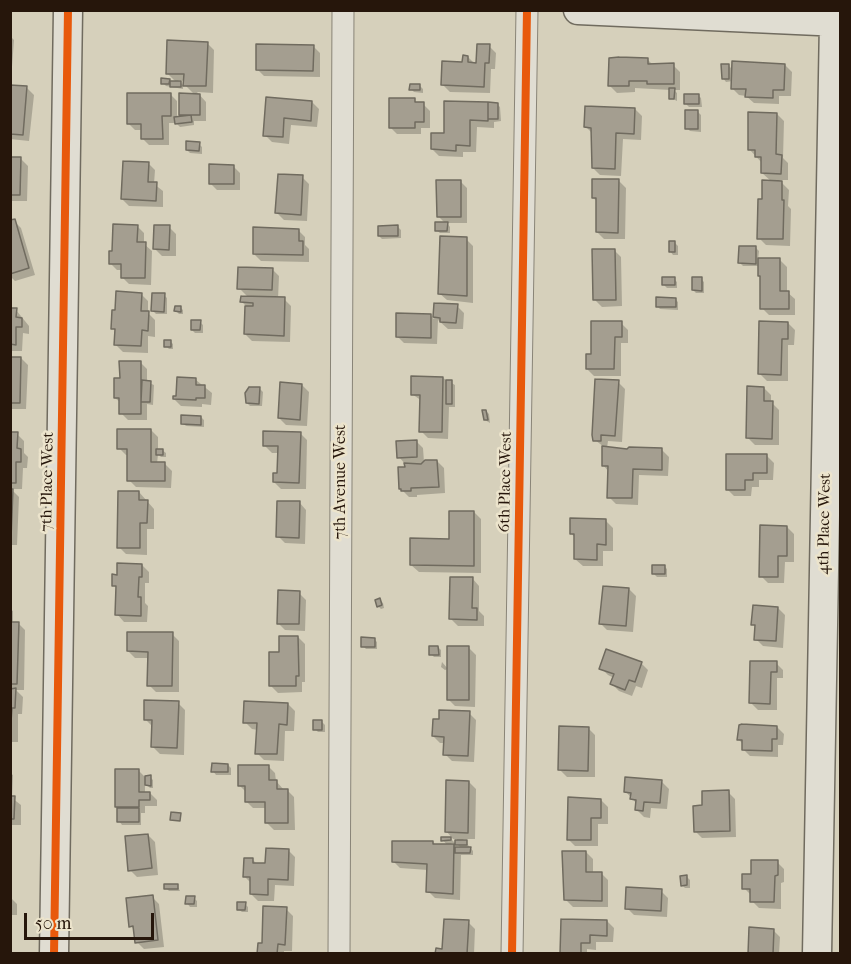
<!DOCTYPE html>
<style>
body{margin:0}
#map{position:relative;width:851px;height:964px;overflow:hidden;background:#d6d0bb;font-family:"IM FELL French Canon",serif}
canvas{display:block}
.frame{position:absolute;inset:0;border:12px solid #26160b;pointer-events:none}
.scale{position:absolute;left:24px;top:913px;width:130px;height:27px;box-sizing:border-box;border:3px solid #26160b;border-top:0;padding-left:8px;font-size:18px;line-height:21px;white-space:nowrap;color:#26160b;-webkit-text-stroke:4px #ece4cc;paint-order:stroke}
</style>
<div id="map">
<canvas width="851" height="964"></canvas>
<div class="frame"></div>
<div class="scale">50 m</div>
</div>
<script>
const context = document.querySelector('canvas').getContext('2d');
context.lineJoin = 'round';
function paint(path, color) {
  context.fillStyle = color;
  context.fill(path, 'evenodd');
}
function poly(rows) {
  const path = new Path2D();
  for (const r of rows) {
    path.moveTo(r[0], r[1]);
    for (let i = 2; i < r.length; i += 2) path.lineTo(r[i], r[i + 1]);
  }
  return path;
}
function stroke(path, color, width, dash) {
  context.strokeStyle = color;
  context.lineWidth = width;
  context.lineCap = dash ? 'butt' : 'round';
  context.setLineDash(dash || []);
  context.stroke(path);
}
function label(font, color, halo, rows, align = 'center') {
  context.font = font + ' "IM FELL French Canon",serif';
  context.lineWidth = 5;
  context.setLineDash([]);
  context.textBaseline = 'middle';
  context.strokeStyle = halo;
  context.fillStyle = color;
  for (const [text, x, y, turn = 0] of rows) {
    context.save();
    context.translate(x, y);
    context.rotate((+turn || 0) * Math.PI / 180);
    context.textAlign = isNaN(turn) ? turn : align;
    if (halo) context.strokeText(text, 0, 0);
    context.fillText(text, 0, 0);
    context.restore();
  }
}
const shadow = poly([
 [10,36,14,40,11,80,10,80],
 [207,43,214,50,213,93,197,92,206,102,206,121,194,121,194,125,180,127,176,123,169,123,169,145,149,145,142,138,142,130,135,130,128,123,170,94,177,101,177,118,183,117,180,114,195,95,185,85,185,81,178,80,183,85,183,89,166,86,163,83,169,80,176,82,167,73],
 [313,46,320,53,320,77,264,76,257,69],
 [489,46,496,53,495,69,491,69,490,93,450,92,443,85,464,64,468,57,475,64,477,64],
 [648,60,653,65,673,65,680,72,680,90,674,90,677,93,677,101,671,98,671,90,635,88,635,92,617,93,610,86],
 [728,65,733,70,785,65,792,72,791,96,779,96,779,104,754,103,746,96,739,95,732,88,733,81,726,82,723,78],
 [10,86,27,88,34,95,29,141,10,139],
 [420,86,423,89,423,93,414,92,411,89],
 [698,95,701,98,702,107,689,107,686,104],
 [268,99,312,102,319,109,317,127,291,125,289,144,272,142,265,135],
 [414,100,418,104,423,104,430,111,430,128,421,128,421,134,397,134,390,127],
 [497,104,500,107,501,121,494,122,494,128,477,127,476,152,463,152,463,157,439,156,432,149,445,134,490,106],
 [635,109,642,116,641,140,623,139,621,176,600,175,593,168,593,134,586,127],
 [698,112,701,115,701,132,690,131,687,128],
 [777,114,784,121,783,158,788,163,788,180,779,180,789,190,788,206,791,209,790,246,766,245,759,238,763,201,772,182,762,173,762,163,749,149],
 [199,144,202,147,202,154,190,153,187,150],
 [10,158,21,159,28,166,27,201,10,201],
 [148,163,155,170,154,184,163,191,163,207,129,206,122,199],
 [233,166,240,173,240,190,217,190,210,183],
 [302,177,309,184,307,221,284,220,277,213],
 [460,181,467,188,467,223,447,223,450,227,450,233,440,233,436,230,445,223,438,216],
 [619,181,626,188,625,239,604,239,597,232,598,202,593,198],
 [14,221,21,228,35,275,15,281,10,276,10,222],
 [137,226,144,233,144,244,152,251,151,285,129,284,122,277,122,270,117,270,110,263],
 [169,227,176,234,176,256,162,256,155,249],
 [398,227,401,230,401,238,382,239,379,236],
 [298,230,305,237,305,245,309,249,309,262,261,261,254,254],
 [466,239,473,246,473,303,447,300,439,293],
 [675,243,678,246,678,255,673,255,670,251],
 [756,248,759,251,758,260,780,260,787,267,787,292,795,299,795,315,769,315,762,308,762,278,759,266,743,266,740,263],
 [614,250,621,257,622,306,602,307,595,300],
 [272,269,279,276,278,299,284,299,291,306,290,342,252,341,245,334,246,306,242,302,249,298,239,288],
 [674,279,677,282,677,288,667,288,664,285],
 [701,279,704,282,704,293,696,293,693,290],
 [141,294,148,301,148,313,155,320,155,337,148,336,148,353,123,352,116,345,116,332,113,328],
 [164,295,167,298,167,314,156,314,153,311],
 [675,299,678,302,678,310,660,309,657,306],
 [435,305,457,306,464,313,463,329,448,329,438,320,437,344,404,343,397,336,431,316,434,319],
 [180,307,183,310,183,314,179,314,176,311],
 [10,310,16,310,29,326,29,334,23,333,22,351,10,351],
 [200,322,203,325,203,333,195,333,192,330],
 [621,323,628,330,628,343,621,343,621,376,594,376,587,369,592,355],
 [788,323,795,330,794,345,788,345,788,381,767,381,760,374],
 [170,341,173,344,173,349,169,349,166,346],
 [10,358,21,358,28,365,26,409,10,409],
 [140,362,147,369,147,382,154,385,153,405,147,404,147,420,128,420,121,413,121,403,115,398,121,380],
 [443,378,455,385,455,407,449,407,448,439,428,438,421,431,422,401,412,394],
 [196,380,212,393,211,405,202,404,202,407,181,406,174,399],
 [618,382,625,389,622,442,608,441,607,448,627,450,662,450,669,457,668,476,639,475,638,505,616,504,609,497,609,472,603,465,604,447,595,440],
 [302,385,309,392,307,426,286,425,279,418],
 [764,388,771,395,771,402,779,410,779,445,755,445,748,438],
 [260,389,263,392,262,406,250,406,247,403],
 [486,411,489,414,490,423,485,420],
 [201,417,204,420,204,427,186,426,183,423],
 [151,430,158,437,158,450,162,450,166,453,166,457,161,457,158,454,157,464,165,464,172,471,171,488,136,487,129,480,129,455,126,455,119,448],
 [10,433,17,434,24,441,24,453,28,457,27,468,23,468,22,489,11,489,19,497,17,545,10,545],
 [300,433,307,440,306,489,281,489,274,482,279,475,279,453,272,453,264,445],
 [416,441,423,448,424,462,437,461,444,468,445,493,417,495,417,497,409,497,400,488,406,468,406,465,399,457],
 [767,456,774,463,773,480,759,480,759,487,752,487,751,496,734,496,727,489],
 [139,492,154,509,154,529,147,529,147,555,126,554,119,547],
 [299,502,306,510,305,544,285,543,278,536],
 [474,512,481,519,481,573,419,572,411,565,450,540],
 [606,521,613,528,613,551,603,551,603,566,583,566,575,559,575,538,571,533],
 [787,527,794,534,794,562,785,562,784,583,768,583,761,576],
 [142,565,149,572,149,583,145,583,145,603,148,606,147,622,124,622,117,614,118,589,113,585,118,576],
 [664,566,667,569,667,577,657,577,654,574],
 [472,578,479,586,479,611,484,616,484,626,458,626,451,619],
 [629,589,636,596,633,632,607,630,600,623],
 [299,593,306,600,305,631,285,630,278,623],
 [380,600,383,603,384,608,381,609,378,606],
 [778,608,785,615,783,648,763,646,756,639,757,628,753,624],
 [10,609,13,611,13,623,18,623,25,630,24,690,16,690,23,697,22,714,18,714,18,742,10,742],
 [172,634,179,641,179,692,156,692,149,685,149,658,135,658,128,651],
 [298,637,305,644,305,682,302,682,302,692,278,693,271,686,281,653],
 [374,639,377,642,377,649,366,649,363,646],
 [438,647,441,650,441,657,434,657,431,654],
 [469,648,476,655,475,707,455,706,448,699],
 [442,662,448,669,445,670,441,667],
 [641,663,648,670,642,688,636,686,632,696,619,691,612,684,614,678,608,675,601,668],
 [776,663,783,670,783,678,777,678,777,710,758,710,751,703],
 [178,703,185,710,184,755,160,754,153,747,152,726,145,719],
 [288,704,295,711,294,731,285,731,284,761,264,760,257,753,258,730,252,729,245,722],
 [469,713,476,720,474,762,452,761,445,754,446,743,440,743,433,736],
 [321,721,325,725,325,732,318,732,315,729],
 [777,727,784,734,783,745,778,745,778,757,750,756,743,749,743,744,739,740],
 [588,728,595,735,595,777,567,777,560,770],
 [228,765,231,768,231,775,216,775,213,771],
 [268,766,275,773,276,781,284,790,287,790,294,797,295,830,274,830,267,823,267,808,253,808,246,801,246,792,240,786],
 [138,770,145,777,150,777,153,780,153,788,150,788,145,783,145,793,150,793,157,800,157,806,145,806,145,813,141,813,141,825,122,825,119,821,119,808,117,806],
 [10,773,13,775,12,798,21,805,21,825,10,825],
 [469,782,476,789,475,839,463,839,473,851,473,855,461,855,460,900,435,898,428,891,428,870,400,868,393,861,433,842,436,845,448,846,442,839,453,839,447,832],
 [451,839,457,839,457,844,461,848,456,848,451,843,455,843],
 [662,782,669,789,667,809,651,808,650,818,644,817,637,810,637,804,626,792],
 [728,792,735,799,736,837,702,838,695,831,704,807],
 [601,800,608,807,608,824,598,824,598,846,575,846,568,839],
 [148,835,155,842,158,875,137,877,130,870],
 [288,850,295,857,294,886,275,885,274,901,258,901,251,894,252,884,245,877,252,859,257,864,267,865],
 [586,852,593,859,593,873,601,873,608,880,608,907,573,907,566,900],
 [777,862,784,869,784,882,781,883,781,909,759,908,752,901,752,896,744,888,752,876],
 [687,877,690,880,690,888,685,888,682,885],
 [177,885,180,891,169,891,166,888],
 [661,891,668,898,667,917,634,915,627,908],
 [10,897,17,904,17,915,12,915,10,943],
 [152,897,159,904,164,947,144,949,137,942,135,931,131,926],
 [194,898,197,901,197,907,190,907,187,903],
 [245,904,248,907,248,912,242,912,238,909],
 [286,909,293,916,292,951,284,951,284,954,259,954],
 [607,921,614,928,613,942,596,942,596,950,587,949,587,954,562,954],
 [468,922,475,929,474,954,437,954,443,950],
 [773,930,780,937,779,954,749,954]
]);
const building = poly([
 [167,40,208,42,206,86,183,86,184,74,166,74,167,40],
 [256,44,314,45,313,71,256,70,256,44],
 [477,44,490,44,489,63,485,63,484,87,441,85,442,61,462,62,463,55,468,56,468,62,476,63,477,44],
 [619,57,648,58,648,64,674,63,674,84,647,84,647,81,629,81,629,86,608,86,609,58,619,57],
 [732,61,785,64,784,90,773,90,773,98,745,97,746,89,731,89,732,61],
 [721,64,729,64,729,79,722,79,721,64],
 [161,78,170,79,169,84,161,84,161,78],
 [170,81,181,81,181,87,170,87,170,81],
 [410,84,420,84,420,90,409,90,410,84],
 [10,85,27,86,23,135,10,134,10,85],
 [669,88,675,88,674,99,669,99,669,88],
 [127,93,171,93,171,116,162,116,163,139,141,139,141,124,127,124,127,93],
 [179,93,200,94,200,115,179,115,179,93],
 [684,94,699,94,699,104,684,104,684,94],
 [266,97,312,101,311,121,284,118,283,137,263,136,266,97],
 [389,98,415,98,415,102,424,102,424,122,415,122,415,128,389,128,389,98],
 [444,101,488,102,488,121,470,120,470,146,456,145,456,151,431,149,431,133,444,133,444,101],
 [488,102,498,103,498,119,488,119,488,102],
 [585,106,635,108,634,134,616,133,615,169,592,168,591,128,584,127,585,106],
 [685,110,698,110,698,129,685,129,685,110],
 [748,112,777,113,776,154,782,155,781,174,761,173,761,157,755,157,755,150,748,150,748,112],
 [191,115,192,122,175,124,174,117,191,115],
 [186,141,200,142,199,151,186,150,186,141],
 [10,157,21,157,20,195,10,195,10,157],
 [123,161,149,162,148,182,157,182,156,201,121,199,123,161],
 [209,164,234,165,234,184,209,184,209,164],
 [278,174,303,175,301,215,275,213,278,174],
 [592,179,619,179,618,233,596,232,596,198,592,198,592,179],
 [436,180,461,180,461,217,437,217,436,180],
 [762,180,782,181,782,200,784,200,783,239,757,239,758,199,762,199,762,180],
 [15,219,29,268,10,274,10,220,15,219],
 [435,222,448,222,447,231,435,231,435,222],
 [113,224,138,225,137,242,146,242,145,278,121,278,121,264,109,264,109,251,112,251,113,224],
 [154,225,170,225,169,250,153,249,154,225],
 [398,225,398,236,378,236,378,226,398,225],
 [253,227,299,229,299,241,303,241,303,255,253,254,253,227],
 [440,236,467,237,467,296,438,294,440,236],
 [669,241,675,241,675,252,669,252,669,241],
 [739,246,756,246,756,264,738,263,739,246],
 [592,249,615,249,616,300,593,300,592,249],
 [758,258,780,258,780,291,789,291,789,309,760,309,760,276,758,276,758,258],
 [238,267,273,268,272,290,237,289,238,267],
 [662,277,675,277,675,285,662,285,662,277],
 [692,277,702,277,702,291,692,290,692,277],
 [116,291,142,293,141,311,149,311,148,331,142,330,141,346,114,345,115,329,111,329,112,310,115,310,116,291],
 [152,293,165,293,164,312,151,311,152,293],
 [241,296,285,297,284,336,244,334,245,306,253,306,253,303,240,302,241,296],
 [656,297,676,298,676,307,656,307,656,297],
 [434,303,458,304,456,323,440,322,440,318,433,317,434,303],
 [175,306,181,306,181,312,174,311,175,306],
 [10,308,17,308,16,317,22,318,22,327,16,327,16,345,10,344,10,308],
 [396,313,431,314,431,338,396,337,396,313],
 [191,320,201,320,200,330,191,330,191,320],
 [591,321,622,321,622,337,615,337,614,369,586,369,586,354,591,354,591,321],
 [759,321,788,322,788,339,782,339,781,375,758,374,759,321],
 [164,340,171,340,171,347,164,347,164,340],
 [10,357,21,357,20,403,10,403,10,357],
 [119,361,141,361,141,414,119,414,119,398,114,398,114,378,120,378,119,361],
 [411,376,443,377,442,432,419,432,420,395,411,395,411,376],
 [177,377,196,378,196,385,205,385,205,398,196,398,196,400,173,399,173,396,176,396,177,377],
 [595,379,619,380,615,436,601,435,601,441,593,441,592,435,595,379],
 [142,380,151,381,150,402,141,402,142,380],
 [446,380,452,380,452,404,446,404,446,380],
 [280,382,302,384,300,420,278,418,280,382],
 [747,386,764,387,764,401,773,401,772,439,746,438,747,386],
 [249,387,260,387,259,404,246,403,245,393,249,387],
 [482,410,486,410,488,420,484,420,482,410],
 [181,415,201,416,201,425,181,424,181,415],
 [117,429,151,429,151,462,165,462,165,481,127,481,127,449,117,449,117,429],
 [263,431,301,432,299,483,273,482,273,473,277,473,278,446,263,446,263,431],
 [10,432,18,432,17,448,21,449,21,462,16,462,16,483,10,483,10,432],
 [417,440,417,457,397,458,396,441,417,440],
 [602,446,627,449,629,447,662,448,662,470,633,469,632,498,607,498,608,466,602,466,602,446],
 [156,449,163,449,163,455,156,455,156,449],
 [726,454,767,454,767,473,753,473,753,480,745,480,745,490,726,490,726,454],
 [425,460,437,460,439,487,411,488,411,491,401,491,401,489,399,489,398,467,405,467,404,463,421,464,425,460],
 [10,489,13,489,11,539,10,539,10,489],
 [118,491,139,491,139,500,148,500,147,523,140,523,140,548,117,548,118,491],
 [277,501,300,501,299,538,276,537,277,501],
 [449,511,474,511,474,566,410,565,410,538,449,539,449,511],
 [570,518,606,519,606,545,597,544,597,560,574,559,574,534,570,534,570,518],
 [760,525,787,526,787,556,778,556,778,577,759,577,760,525],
 [117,563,142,564,142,577,139,577,138,597,141,597,141,616,115,615,116,586,112,586,112,574,117,575,117,563],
 [652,565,665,565,665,574,652,574,652,565],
 [450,577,473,577,472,608,477,608,477,620,449,619,450,577],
 [603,586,629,588,626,626,599,624,603,586],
 [278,590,300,591,299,624,277,624,278,590],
 [380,598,382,605,377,607,375,600,380,598],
 [753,605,778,607,776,641,754,640,755,625,751,625,753,605],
 [10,622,19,622,17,684,10,684,10,622],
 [127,632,173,632,172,686,147,686,148,652,127,651,127,632],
 [279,636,298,636,299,676,296,676,296,686,269,686,269,652,279,652,279,636],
 [361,637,375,638,375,647,361,647,361,637],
 [429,646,438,646,439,655,429,655,429,646],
 [447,646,469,646,469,700,447,700,447,646],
 [606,649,642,662,635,682,629,680,625,690,610,684,614,674,599,669,606,649],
 [750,661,777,661,777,672,771,672,770,704,749,703,750,661],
 [16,688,15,708,12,708,10,736,10,689,16,688],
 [144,700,179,701,177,748,151,747,152,720,144,720,144,700],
 [244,701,288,703,287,725,279,724,277,754,255,754,257,723,243,723,244,701],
 [439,710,470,711,468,756,443,755,444,737,432,736,433,719,439,719,439,710],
 [313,720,322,720,322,730,313,730,313,720],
 [742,724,777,726,777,739,772,739,772,751,742,750,742,740,737,740,739,725,742,724],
 [559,726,589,727,588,771,558,770,559,726],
 [212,763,228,764,228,772,211,772,212,763],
 [238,765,269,765,269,780,277,780,277,789,288,789,288,823,265,823,265,802,245,802,245,786,238,786,238,765],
 [115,769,139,769,139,792,150,792,150,800,139,800,139,807,115,807,115,769],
 [151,775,151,786,145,785,145,776,151,775],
 [625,777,662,780,660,803,644,802,643,811,635,810,636,800,630,799,631,793,624,792,625,777],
 [446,780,469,781,468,833,445,832,446,780],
 [729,790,730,831,694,832,693,806,702,805,702,791,729,790],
 [10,796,15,796,14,819,10,819,10,796],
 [568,797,601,799,601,818,591,818,591,840,567,840,568,797],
 [117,808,139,808,139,822,117,822,117,808],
 [171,812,181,813,180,821,170,820,171,812],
 [148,834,152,868,128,871,125,836,148,834],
 [441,837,451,837,451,840,441,841,441,837],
 [455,840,467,840,467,845,455,845,455,840],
 [392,841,433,841,433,844,454,844,453,894,426,892,427,864,392,862,392,841],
 [455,847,471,847,470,853,455,853,455,847],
 [266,848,289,849,288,880,268,879,268,895,250,894,250,877,243,877,244,858,253,858,253,863,265,863,266,848],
 [562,851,586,851,586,872,602,872,602,901,564,900,562,851],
 [751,860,778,860,778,875,775,876,774,902,750,902,750,889,742,889,742,874,751,874,751,860],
 [687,875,687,885,681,886,680,876,687,875],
 [164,884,178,884,178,889,164,889,164,884],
 [626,887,662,889,661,911,625,909,626,887],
 [153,895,158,940,135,943,133,926,129,927,126,898,153,895],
 [186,896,195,896,194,904,185,904,186,896],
 [237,902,246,902,245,910,237,910,237,902],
 [263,906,287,907,285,945,278,944,277,954,257,954,258,943,262,943,263,906],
 [444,919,469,920,467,954,435,954,436,948,442,949,444,919],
 [561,919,607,920,607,936,590,935,590,943,581,943,581,954,560,954,561,919],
 [749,927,774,929,773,954,748,954,749,927]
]);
const street = poly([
 [339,954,343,10],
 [512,954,527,10]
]);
const secondary = poly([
 [578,10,840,22],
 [54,954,68,10],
 [817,954,834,22]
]);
const cycleway = poly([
 [54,954,68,10],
 [512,954,527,10]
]);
const streetNames = [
 ["7th Place West",48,482,-89],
 ["7th Avenue West",341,482,-90],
 ["6th Place West",506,482,-89],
 ["4th Place West",825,524,-89]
];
paint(shadow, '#0003');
paint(building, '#a49e90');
stroke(building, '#706b5f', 1.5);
stroke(street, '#898477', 23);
stroke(secondary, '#706b5f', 31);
stroke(street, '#e0ddd2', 21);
stroke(secondary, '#e0ddd2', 28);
stroke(cycleway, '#e8590c', 8);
label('16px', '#26160b', '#ece4cc', streetNames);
</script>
